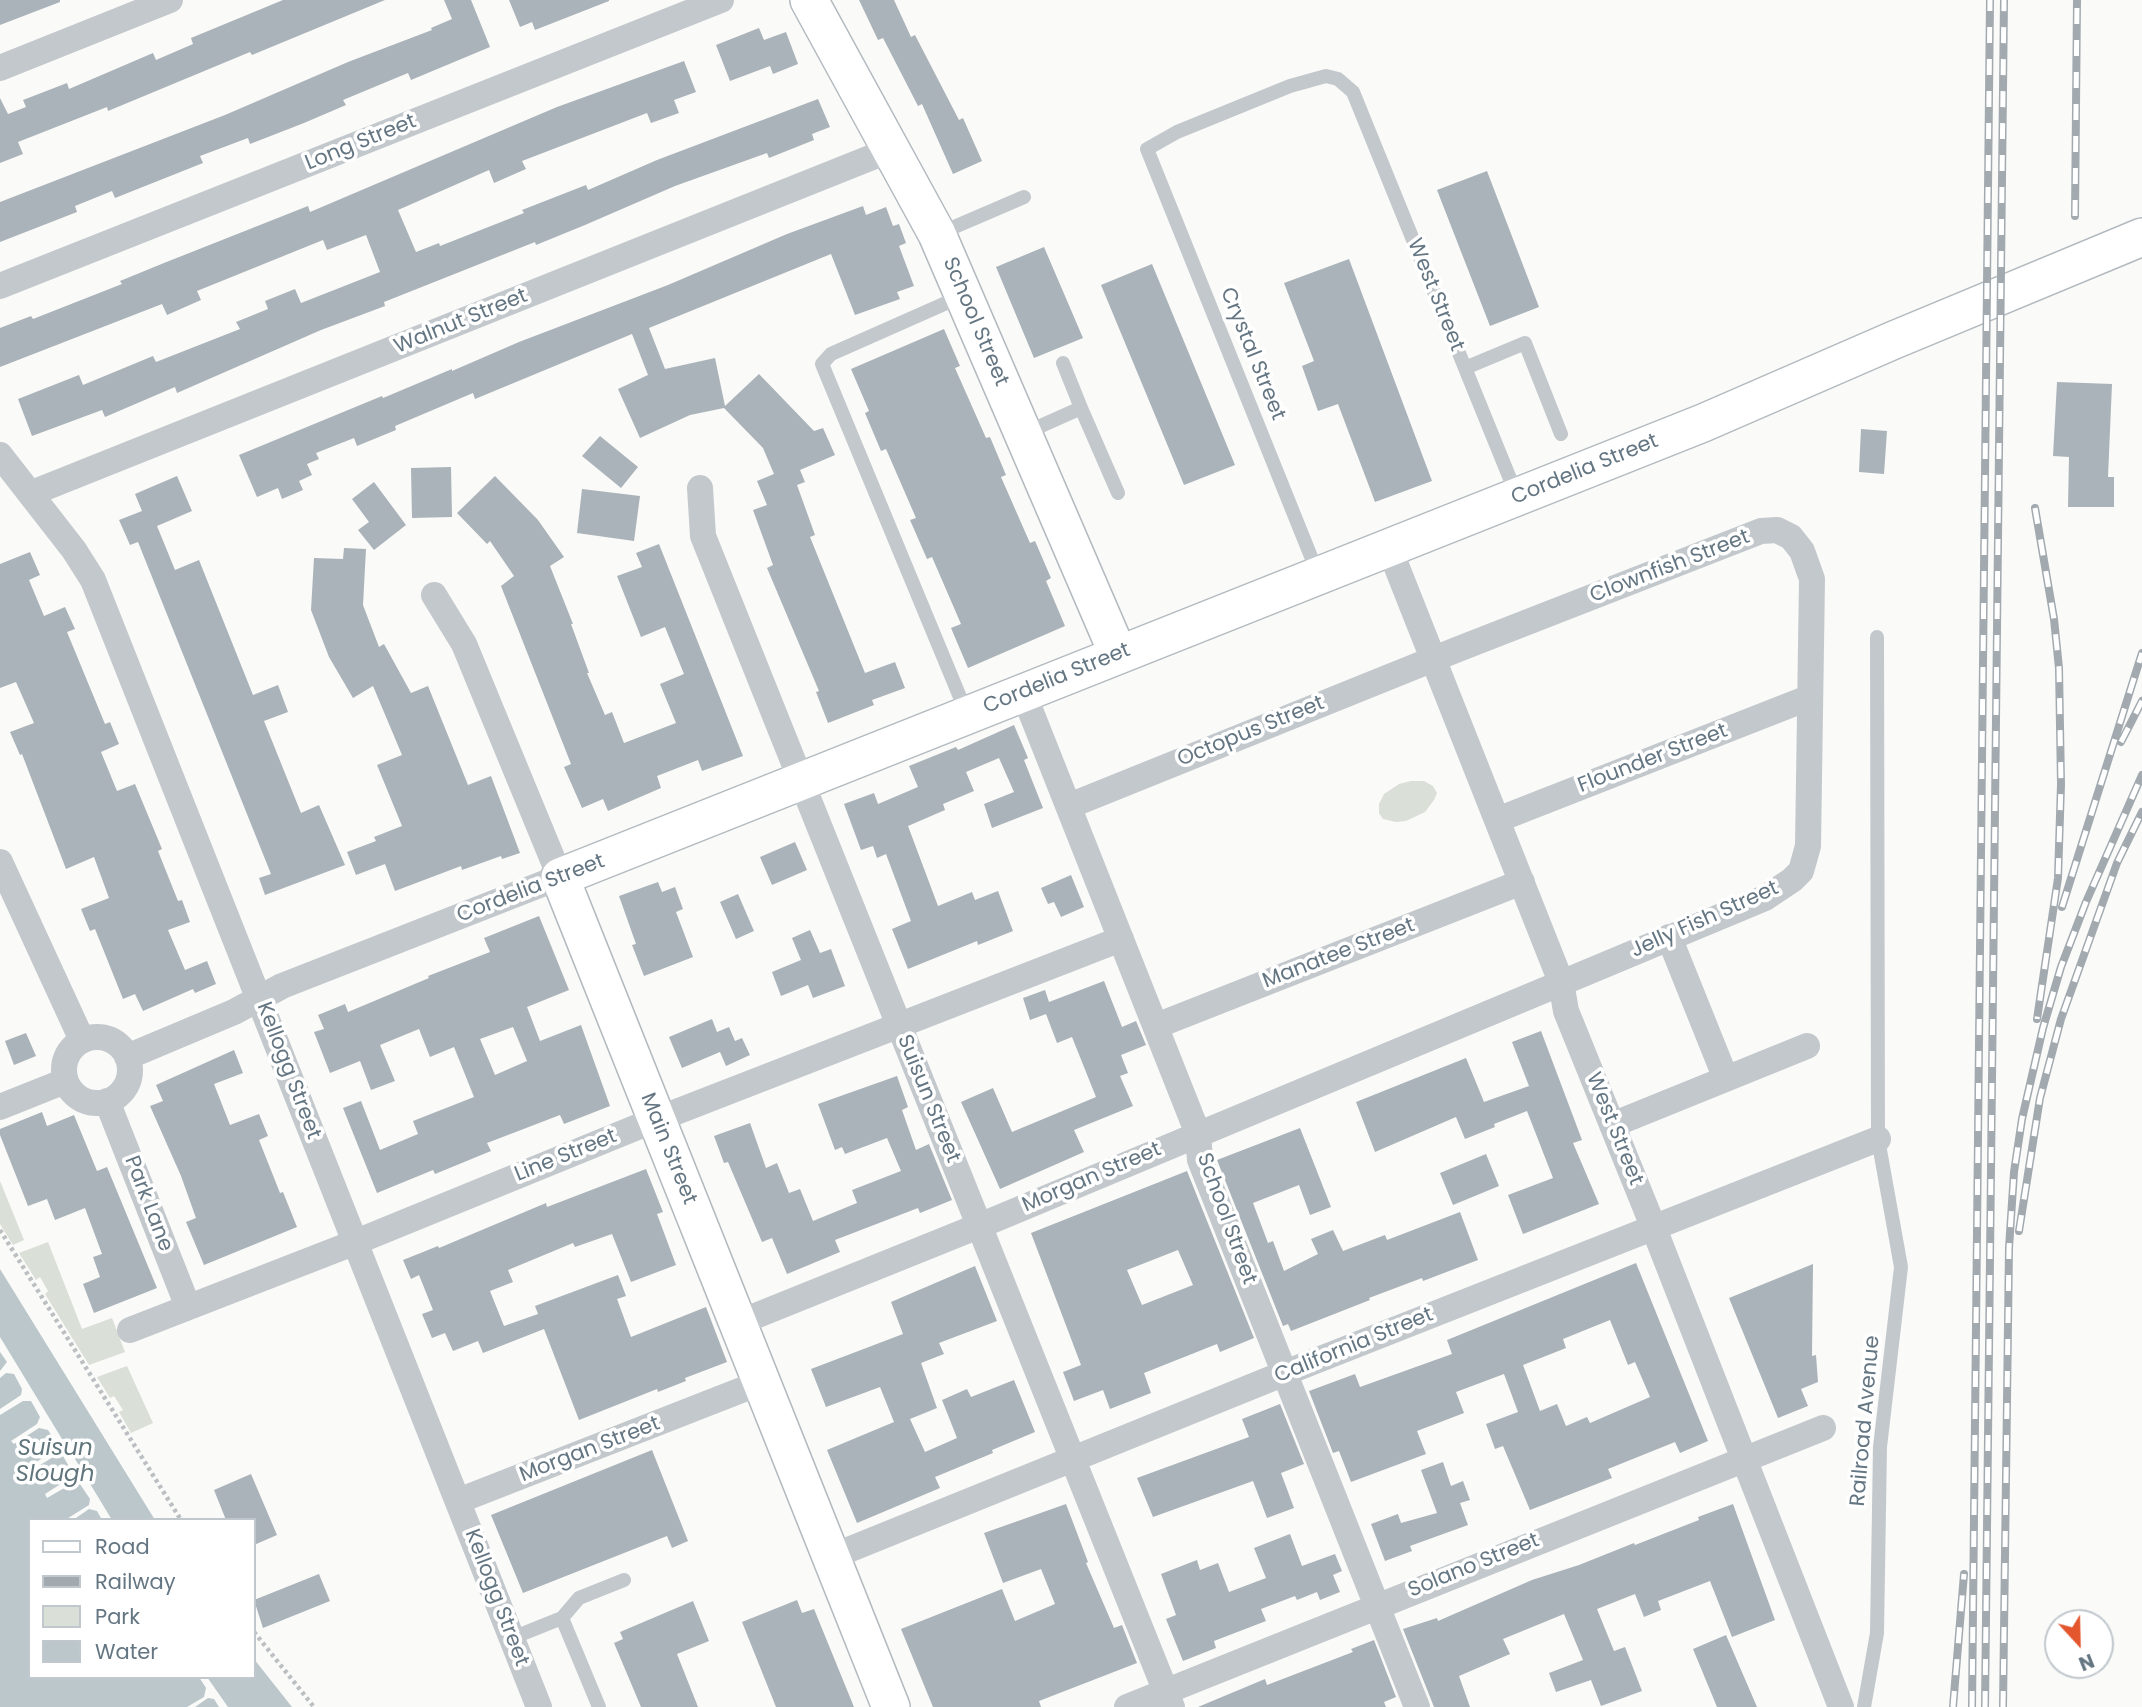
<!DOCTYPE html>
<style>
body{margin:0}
#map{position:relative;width:2142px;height:1707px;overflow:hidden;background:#fafaf8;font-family:Poppins,sans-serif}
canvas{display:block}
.legend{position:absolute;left:28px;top:1518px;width:228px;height:161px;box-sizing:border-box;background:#fff;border:2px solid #c1c8cd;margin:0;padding:9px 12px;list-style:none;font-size:21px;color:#657683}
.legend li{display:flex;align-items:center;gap:14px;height:35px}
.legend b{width:35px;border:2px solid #c1c8cd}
.north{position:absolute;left:2044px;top:1609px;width:70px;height:70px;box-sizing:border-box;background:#fff;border:2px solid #c1c8cd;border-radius:50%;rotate:158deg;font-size:19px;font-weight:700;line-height:28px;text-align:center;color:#657683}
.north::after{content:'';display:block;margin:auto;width:24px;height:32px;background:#e4572e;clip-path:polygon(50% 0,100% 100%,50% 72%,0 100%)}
</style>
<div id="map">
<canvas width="2142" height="1707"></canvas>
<ul class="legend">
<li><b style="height:9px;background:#fff"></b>Road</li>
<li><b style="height:9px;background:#a2aab0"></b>Railway</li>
<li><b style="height:19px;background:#dadfd7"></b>Park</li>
<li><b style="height:19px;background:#bbc7cb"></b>Water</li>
</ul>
<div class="north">N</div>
</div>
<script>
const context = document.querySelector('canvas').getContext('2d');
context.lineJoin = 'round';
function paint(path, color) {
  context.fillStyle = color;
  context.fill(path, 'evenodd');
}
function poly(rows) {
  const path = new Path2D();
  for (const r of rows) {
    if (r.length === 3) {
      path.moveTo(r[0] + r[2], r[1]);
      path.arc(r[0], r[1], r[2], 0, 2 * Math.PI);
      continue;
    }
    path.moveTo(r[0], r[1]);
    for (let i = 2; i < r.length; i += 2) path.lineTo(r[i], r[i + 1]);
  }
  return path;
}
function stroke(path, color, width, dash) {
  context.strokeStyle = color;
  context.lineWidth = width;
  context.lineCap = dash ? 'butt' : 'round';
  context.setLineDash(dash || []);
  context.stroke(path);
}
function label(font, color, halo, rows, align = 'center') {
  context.font = font + ' Poppins,sans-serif';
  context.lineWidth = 7;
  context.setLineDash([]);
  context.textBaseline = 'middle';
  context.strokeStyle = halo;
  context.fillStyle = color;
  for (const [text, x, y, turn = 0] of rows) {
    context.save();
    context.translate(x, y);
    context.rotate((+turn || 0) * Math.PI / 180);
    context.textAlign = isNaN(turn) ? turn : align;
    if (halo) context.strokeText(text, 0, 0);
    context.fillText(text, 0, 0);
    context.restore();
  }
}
const green = poly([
 [1411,781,1424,781,1433,786,1437,793,1434,800,1425,812,1406,821,1396,822,1383,819,1379,813,1379,804,1384,794,1399,784],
 [0,1181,24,1240,13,1245,0,1224],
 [48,1242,82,1329,112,1318,125,1352,89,1365,45,1294,48,1291,40,1277,36,1280,19,1253],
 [127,1366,153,1423,131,1433,119,1412,123,1410,114,1396,110,1398,97,1377]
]);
const water = poly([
 [0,1269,155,1520,30,1520,30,1677,254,1677,254,1659,292,1707,0,1707]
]);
const pier = poly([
 [0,1337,62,1439,69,1440,74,1449,72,1454,112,1520,102,1520,97,1511,89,1509,73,1520,65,1520,89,1505,90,1499,80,1484,73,1483,47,1498,45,1494,70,1478,72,1472,63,1456,55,1456,30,1471,28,1467,54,1451,57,1444,48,1430,39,1428,14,1444,11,1441,37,1424,40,1417,31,1401,23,1401,0,1415,0,1409,21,1395,22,1389,14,1374,6,1373,0,1378,0,1371,7,1362,0,1352],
 [199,1677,207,1677,228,1707,219,1707,214,1699,208,1698,195,1707,187,1707,204,1697,206,1688]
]);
const building = poly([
 [0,0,60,0,60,2,0,25],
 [283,0,385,0,252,55,250,52,108,111,107,107,18,142,23,154,0,163,0,98,8,114,26,107,23,100,67,83,69,89,153,53,156,60,193,44,191,38],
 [444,0,471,0,490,47,411,80,408,73,343,100,346,105,304,123,250,144,248,138,200,156,203,163,115,198,112,191,75,206,77,212,0,242,0,202,225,115,348,62,432,30,431,28,452,19],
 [509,0,609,0,609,1,535,30,532,22,520,27],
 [859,0,894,0,911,37,915,35,959,120,963,118,982,161,953,174,922,104,918,106,883,38,878,40],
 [759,28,764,40,786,32,798,64,773,74,770,66,730,81,716,45],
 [684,61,696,92,674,100,679,113,651,123,647,113,522,161,526,169,494,183,489,170,398,210,416,252,439,243,440,246,524,213,522,210,586,185,588,190,657,160,818,99,830,127,812,134,814,140,769,158,767,153,675,186,585,225,536,245,535,242,384,302,385,306,321,330,177,393,175,387,105,417,102,410,32,436,18,399,79,375,83,385,153,356,156,362,240,329,236,322,268,309,265,301,295,289,301,303,380,272,366,235,327,250,323,240,197,291,201,300,167,315,162,304,0,367,0,328,31,316,33,319,122,284,120,281,164,263,308,206,310,212,557,107],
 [1487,171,1539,307,1490,326,1437,190],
 [863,206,866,215,886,207,893,226,899,224,906,243,899,246,914,286,897,292,900,299,855,315,831,254,649,328,665,369,715,358,725,406,759,374,814,431,823,428,835,455,800,470,805,482,797,485,815,535,810,537,865,673,895,662,905,688,872,700,874,705,828,723,816,692,819,691,767,568,773,565,753,510,767,505,757,481,774,474,763,448,724,408,690,415,640,438,618,389,648,375,632,334,475,399,473,393,395,426,396,430,357,446,354,438,316,453,319,459,307,464,312,475,299,481,303,490,282,499,278,488,257,497,239,455,382,396,383,398,452,369,452,371,519,342,668,285,787,234],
 [1044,247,1083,338,1034,358,996,267],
 [1349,259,1432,481,1375,502,1338,404,1318,411,1302,366,1314,361,1284,283],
 [1152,264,1235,465,1184,485,1101,285],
 [944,329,960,366,955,368,986,438,990,437,1006,475,1001,477,1030,543,1035,541,1051,578,1046,581,1065,626,968,668,951,628,961,624,932,557,927,559,910,520,916,518,886,449,881,451,865,413,869,411,851,369],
 [2057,382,2112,384,2108,477,2114,477,2114,507,2068,507,2069,457,2053,456],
 [1861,429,1887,431,1884,474,1859,472],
 [600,436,638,467,621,488,582,456],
 [451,467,452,517,412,518,411,468],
 [177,476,192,511,157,526,175,570,199,560,253,695,278,685,288,712,264,721,301,813,319,805,345,865,265,895,259,878,271,874,138,542,130,545,119,520,142,511,135,494],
 [495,476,538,520,564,557,550,566,573,624,571,624,589,673,587,673,605,715,612,712,624,743,676,723,660,684,684,674,665,627,641,637,617,576,642,567,636,553,659,544,743,756,702,771,698,760,657,776,661,788,608,811,603,799,582,808,564,767,571,764,501,586,514,576,490,541,487,544,457,513],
 [374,482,406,525,374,550,358,530,369,522,352,499],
 [582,489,640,496,634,541,577,533],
 [344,548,366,549,363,605,379,647,384,644,411,693,428,686,468,785,491,776,520,853,502,859,501,856,462,870,461,866,395,891,385,864,356,875,347,852,376,841,374,837,402,826,377,765,402,755,373,686,353,698,329,657,311,610,314,558,343,559],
 [30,552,40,575,29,580,44,616,65,607,75,629,67,632,105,724,110,722,119,744,101,752,117,791,135,784,162,849,158,851,178,901,182,900,190,922,168,930,185,970,207,961,216,984,195,993,193,989,143,1011,135,994,123,999,95,929,90,931,81,909,109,898,94,857,66,869,22,754,20,755,10,732,34,723,16,682,0,688,0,564],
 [1014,725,1028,758,1024,760,1043,808,992,828,984,804,1014,792,999,758,966,772,974,791,943,804,945,810,908,826,938,906,972,892,975,900,998,891,1013,931,978,945,977,941,908,969,892,929,911,921,886,854,877,858,873,846,861,850,844,804,874,793,878,804,918,787,909,766,956,747,958,750],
 [795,842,807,870,772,885,760,857],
 [1071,875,1084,907,1061,917,1054,902,1048,904,1041,888],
 [658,882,662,892,675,887,683,909,676,912,693,957,644,976,632,945,636,944,619,896],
 [738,894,754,931,736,939,720,902],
 [539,916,569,990,527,1007,540,1041,581,1025,610,1106,564,1124,560,1115,487,1143,491,1151,435,1174,433,1170,377,1193,343,1108,361,1101,380,1150,418,1134,413,1121,474,1097,454,1047,430,1057,419,1029,380,1045,395,1081,371,1090,360,1061,330,1073,314,1032,324,1029,318,1015,345,1004,348,1012,429,978,428,976,490,952,484,938],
 [513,1027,527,1061,495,1075,480,1039],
 [810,930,820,953,831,949,845,986,813,998,808,985,781,996,772,972,801,960,792,938],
 [1104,981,1122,1027,1136,1021,1146,1045,1121,1055,1128,1073,1120,1076,1133,1106,1074,1130,1084,1152,1000,1189,961,1102,993,1088,1012,1132,1096,1097,1072,1037,1057,1043,1046,1014,1030,1020,1023,998,1045,990,1049,1002],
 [712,1019,717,1032,729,1027,735,1041,742,1038,750,1055,726,1066,720,1052,682,1068,669,1037],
 [1541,1031,1582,1140,1573,1143,1599,1204,1523,1234,1508,1195,1553,1178,1527,1111,1494,1124,1495,1127,1465,1139,1456,1117,1375,1152,1356,1102,1466,1058,1484,1102,1529,1086,1512,1042],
 [26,1033,36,1056,14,1065,5,1041],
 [234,1050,243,1073,214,1084,230,1125,259,1114,268,1136,259,1140,280,1193,283,1192,297,1227,204,1265,186,1222,196,1218,181,1176,150,1106,163,1101,156,1085],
 [897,1076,908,1107,902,1110,916,1150,929,1144,952,1200,920,1213,918,1208,835,1240,840,1252,787,1274,772,1238,762,1242,728,1162,724,1163,714,1136,750,1123,766,1168,777,1163,789,1193,800,1189,813,1221,857,1203,852,1190,901,1171,887,1138,845,1154,842,1147,835,1150,818,1104],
 [42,1112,47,1126,74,1115,97,1171,107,1167,157,1288,94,1313,83,1284,100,1277,93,1257,102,1254,85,1208,55,1220,47,1199,28,1206,0,1135,0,1129],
 [1300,1128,1331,1207,1310,1215,1299,1185,1253,1203,1268,1243,1273,1241,1284,1271,1318,1254,1311,1239,1333,1230,1343,1251,1385,1235,1387,1240,1460,1212,1478,1260,1423,1281,1422,1278,1369,1298,1370,1300,1291,1331,1288,1324,1283,1326,1217,1160],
 [1486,1154,1499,1186,1453,1205,1440,1173],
 [646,1169,663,1212,657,1214,676,1265,631,1282,612,1234,575,1247,573,1243,508,1270,513,1282,490,1291,504,1326,538,1314,535,1306,618,1275,626,1296,617,1299,631,1337,706,1307,727,1362,685,1378,686,1381,658,1392,657,1389,579,1420,544,1329,483,1353,478,1341,453,1351,445,1333,432,1338,422,1314,433,1310,419,1275,411,1279,403,1260,438,1246,439,1248,546,1203,547,1207],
 [1187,1171,1254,1338,1220,1352,1217,1344,1144,1373,1151,1393,1110,1409,1103,1390,1074,1401,1063,1372,1081,1365,1031,1233],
 [1178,1250,1193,1285,1142,1305,1127,1270],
 [1636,1263,1708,1441,1680,1453,1675,1442,1608,1469,1612,1478,1530,1510,1503,1446,1495,1449,1486,1424,1518,1412,1504,1374,1456,1392,1464,1413,1417,1431,1426,1454,1351,1482,1339,1451,1333,1453,1309,1391,1355,1374,1360,1387,1452,1354,1447,1340],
 [1610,1320,1628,1365,1635,1362,1650,1397,1590,1423,1587,1417,1566,1426,1557,1404,1540,1411,1523,1365,1566,1348,1563,1339],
 [1813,1264,1812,1356,1816,1355,1818,1382,1801,1389,1808,1406,1778,1418,1729,1298],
 [975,1266,997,1321,939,1343,944,1354,921,1363,937,1408,910,1419,925,1452,957,1438,942,1400,967,1389,971,1397,1014,1380,1035,1432,992,1450,993,1453,935,1477,940,1488,857,1523,827,1450,894,1422,880,1387,826,1407,811,1369,903,1334,891,1302],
 [1280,1404,1304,1464,1281,1473,1294,1508,1267,1518,1253,1481,1153,1517,1137,1478,1249,1437,1242,1419],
 [652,1450,688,1541,672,1548,667,1536,523,1593,491,1515],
 [1443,1462,1451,1486,1463,1481,1470,1500,1460,1503,1468,1525,1410,1546,1412,1551,1385,1561,1371,1524,1398,1514,1401,1523,1437,1513,1421,1470],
 [251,1474,277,1535,254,1545,254,1520,226,1520,214,1490],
 [1066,1504,1088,1562,1086,1563,1114,1628,1122,1625,1137,1663,1039,1701,1041,1707,933,1707,901,1629,1002,1589,1015,1621,1055,1604,1041,1569,1003,1583,984,1533],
 [1733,1504,1775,1620,1732,1637,1710,1581,1658,1601,1661,1610,1644,1617,1635,1594,1597,1609,1614,1651,1625,1647,1642,1691,1601,1706,1591,1680,1556,1692,1549,1673,1583,1660,1564,1614,1503,1639,1510,1654,1459,1676,1470,1707,1434,1707,1403,1629,1437,1618,1438,1621,1532,1580,1579,1565,1634,1543,1635,1545,1699,1520,1698,1517],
 [1290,1534,1302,1566,1335,1554,1342,1571,1333,1575,1340,1592,1320,1600,1317,1592,1297,1600,1295,1596,1261,1609,1266,1621,1214,1641,1216,1648,1183,1661,1166,1619,1176,1615,1161,1574,1197,1560,1200,1570,1218,1563,1229,1592,1266,1578,1254,1548],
 [319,1574,330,1601,263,1628,254,1600],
 [797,1600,802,1613,814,1609,854,1707,776,1707,742,1622],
 [693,1601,709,1641,677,1654,698,1707,641,1707,614,1643,623,1639,620,1632],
 [1726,1635,1757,1707,1717,1707,1693,1649],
 [1374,1640,1396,1697,1384,1702,1386,1707,1198,1707,1265,1679,1267,1685,1353,1652,1351,1649]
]);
const path = poly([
 [0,1230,181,1520],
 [254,1632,314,1707]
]);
const lane = poly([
 [938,234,1024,197],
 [962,296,831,354,822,364,967,714],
 [1465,368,1525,343,1561,434],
 [1081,408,1118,493],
 [1025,433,1081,408,1063,363],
 [1318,574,1147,149,1177,132,1290,86,1326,76,1338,79,1353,92,1517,496],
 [562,1618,599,1707],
 [512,1638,562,1618,579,1598,624,1580],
 [1864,1707,1877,1633,1880,1447,1901,1267,1878,1139,1877,637]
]);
const street = poly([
 [0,68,170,0],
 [0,286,721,0],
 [0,455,74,550,93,580,539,1707],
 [700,488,703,536,1172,1707],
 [32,493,890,150],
 [1390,550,1561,982,1566,1011,1653,1226,1841,1707],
 [1023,692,1198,1134,1200,1160,1417,1707],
 [1497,820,1808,698],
 [0,862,82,1040],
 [1669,937,1726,1079],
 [1156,1026,1522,882],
 [97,1070,33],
 [127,1057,234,1012,282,986,560,877,464,644,434,595],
 [107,1101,188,1307],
 [0,1107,65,1081],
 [1612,1125,1807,1046],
 [738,1323,996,1219,1765,898,1792,880,1801,871,1808,846,1812,579,1802,551,1791,537,1777,530,1761,531,1456,650,1069,806],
 [130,1330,356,1242,635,1128,1121,939],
 [458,1501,762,1382],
 [831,1557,1295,1369,1878,1139],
 [1127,1707,1823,1428]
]);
const secondary = poly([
 [809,0,937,234,1118,654],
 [891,1707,560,877,1703,423,1894,340,2142,237]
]);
const rail = poly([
 [2075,216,2077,0],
 [2035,508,2054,619,2059,668,2061,784,2058,878,2037,1019],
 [2121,742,2142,701],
 [2062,907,2142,653],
 [2019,1231,2040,1098,2061,1019,2117,863,2142,812],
 [1953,1707,1964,1574],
 [1972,1707,1990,0],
 [1985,1707,2004,0],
 [2003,1707,2009,1248,2014,1172,2022,1119,2043,1028,2061,967,2086,902,2142,775]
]);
const streetNames = [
 ["Long Street",361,143,-22],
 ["West Street",1435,295,68],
 ["Walnut Street",461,322,-22],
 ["School Street",975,322,67],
 ["Crystal Street",1252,354,68],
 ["Cordelia Street",1585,470,-22],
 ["Clownfish Street",1670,567,-21],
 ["Cordelia Street",1057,679,-22],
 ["Octopus Street",1251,732,-22],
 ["Flounder Street",1653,759,-21],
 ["Cordelia Street",531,889,-21],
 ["Jelly Fish Street",1705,920,-24],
 ["Manatee Street",1339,954,-21],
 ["Kellogg Street",288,1071,69],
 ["Suisun Street",928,1099,68],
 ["West Street",1614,1129,68],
 ["Main Street",668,1149,68],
 ["Line Street",566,1156,-22],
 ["Morgan Street",1092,1178,-23],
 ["Park Lane",148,1204,69],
 ["School Street",1226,1219,70],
 ["California Street",1354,1346,-22],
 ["Railroad Avenue",1866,1421,-85],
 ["Morgan Street",590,1450,-21],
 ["Solano Street",1474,1566,-22],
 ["Kellogg Street",496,1598,69]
];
const waterNames = [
 ["Suisun",55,1449],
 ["Slough",55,1475]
];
paint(green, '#dadfd7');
paint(water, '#bbc7cb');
paint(pier, '#fafaf8');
paint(building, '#aab3b9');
stroke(secondary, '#b3babf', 40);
stroke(path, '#bbbfc2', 4.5, [3.5, 3.5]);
stroke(lane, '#c3c8cc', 14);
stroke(street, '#c3c8cc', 26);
stroke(secondary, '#fff', 37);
stroke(rail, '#a2aab0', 8);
stroke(rail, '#fff', 5, [16]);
label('21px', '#657683', '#fff', streetNames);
label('italic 23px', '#60757c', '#fff', waterNames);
</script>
